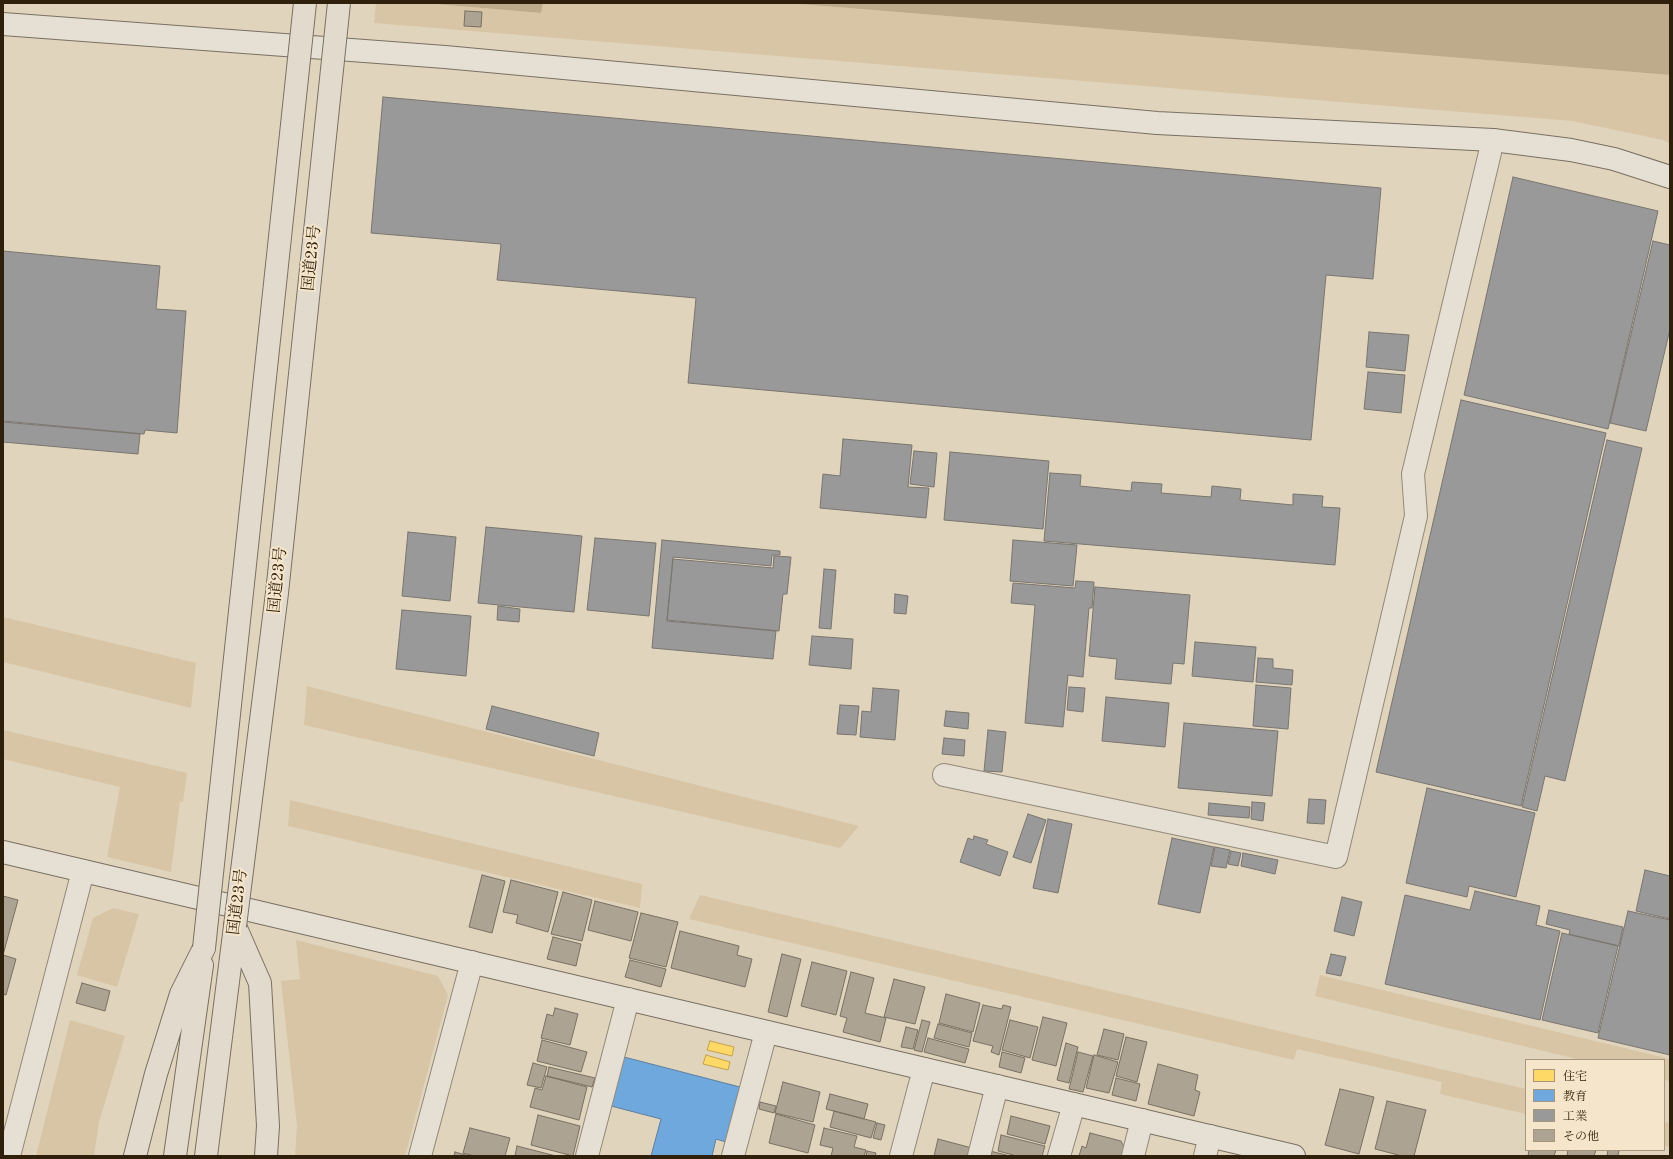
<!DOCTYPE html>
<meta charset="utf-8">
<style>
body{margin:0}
#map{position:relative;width:1673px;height:1159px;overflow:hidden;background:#e1d4bd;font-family:"Old Standard TT","Noto Serif JP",serif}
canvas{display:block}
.frame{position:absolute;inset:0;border:4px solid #2f200c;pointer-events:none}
.legend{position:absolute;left:1525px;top:1059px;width:140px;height:92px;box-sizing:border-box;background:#f5e5ca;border:1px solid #a6967e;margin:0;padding:5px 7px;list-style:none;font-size:12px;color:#2f200c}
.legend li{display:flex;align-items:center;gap:8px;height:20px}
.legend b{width:20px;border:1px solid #a6967e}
</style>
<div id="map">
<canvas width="1673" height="1159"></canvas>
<div class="frame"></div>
<ul class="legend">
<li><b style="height:11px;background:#ffd966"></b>住宅</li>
<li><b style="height:11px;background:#6fa8dc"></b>教育</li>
<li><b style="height:11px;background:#999"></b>工業</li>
<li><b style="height:11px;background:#ada393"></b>その他</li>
</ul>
</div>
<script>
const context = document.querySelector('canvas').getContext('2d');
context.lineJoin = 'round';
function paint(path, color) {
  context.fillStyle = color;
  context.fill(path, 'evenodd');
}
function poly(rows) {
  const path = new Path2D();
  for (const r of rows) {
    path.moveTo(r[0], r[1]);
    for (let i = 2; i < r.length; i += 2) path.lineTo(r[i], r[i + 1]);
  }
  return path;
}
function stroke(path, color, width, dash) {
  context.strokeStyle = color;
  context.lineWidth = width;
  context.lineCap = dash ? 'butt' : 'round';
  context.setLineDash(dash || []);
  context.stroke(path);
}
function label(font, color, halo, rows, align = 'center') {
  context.font = font + ' "Old Standard TT","Noto Serif JP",serif';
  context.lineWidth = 4;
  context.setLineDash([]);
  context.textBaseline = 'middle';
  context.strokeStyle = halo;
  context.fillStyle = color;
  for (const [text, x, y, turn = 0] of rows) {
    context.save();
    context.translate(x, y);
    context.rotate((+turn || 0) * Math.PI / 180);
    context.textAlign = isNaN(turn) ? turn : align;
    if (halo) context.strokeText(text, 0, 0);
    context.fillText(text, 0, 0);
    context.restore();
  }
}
const green = poly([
 [376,3,424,3,541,13,543,3,787,3,1670,75,1670,144,1663,140,1572,121,374,23],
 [3,617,196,663,191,708,3,662],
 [307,686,369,702,859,826,840,848,304,725],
 [3,730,187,773,183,802,180,801,171,872,107,857,120,787,3,759],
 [290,800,642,884,640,908,288,826],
 [700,895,1526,1089,1526,1114,1440,1094,1442,1082,1297,1049,1294,1060,689,919],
 [113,908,139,914,117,987,77,975,93,918],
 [296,940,438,976,448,995,405,1156,295,1156,297,1126,281,981,300,979],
 [1320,975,1670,1059,1670,1081,1664,1080,1664,1060,1581,1060,1315,996],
 [70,1020,125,1036,99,1122,94,1156,36,1156],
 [1664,1122,1670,1123,1670,1147,1664,1146]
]);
const water = poly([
 [424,3,543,3,541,13],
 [787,3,1670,3,1670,75]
]);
const homes = poly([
 [710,1041,734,1047,732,1056,707,1050,710,1041],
 [706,1055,730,1062,728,1070,703,1064,706,1055]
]);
const schools = poly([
 [624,1057,740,1087,726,1142,716,1139,712,1156,651,1156,661,1119,611,1106,624,1057]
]);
const industry = poly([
 [383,97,1381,188,1373,279,1326,275,1311,440,688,383,696,298,497,280,501,244,371,233,383,97],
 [1513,177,1658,211,1608,429,1464,395,1513,177],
 [1653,241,1670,245,1670,329,1646,431,1610,423,1653,241],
 [3,251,160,266,156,309,186,311,177,433,145,430,144,434,3,421,3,251],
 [1369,332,1409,335,1405,371,1366,367,1369,332],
 [1368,372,1405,375,1401,413,1364,409,1368,372],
 [1461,400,1606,433,1521,806,1376,772,1461,400],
 [3,422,140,434,138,454,3,442,3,422],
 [843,439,912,445,908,487,929,488,926,518,820,508,823,474,840,476,843,439],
 [1607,440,1642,448,1565,781,1545,776,1537,811,1522,807,1607,440],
 [914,451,937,453,934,487,910,484,914,451],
 [950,452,1049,461,1043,529,944,520,950,452],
 [1050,473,1081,475,1080,486,1131,491,1132,482,1162,484,1161,493,1211,497,1212,486,1241,489,1240,500,1293,505,1293,494,1323,496,1322,507,1340,508,1335,565,1044,541,1050,473],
 [486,527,582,536,574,612,478,603,486,527],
 [408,532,456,537,450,601,402,596,408,532],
 [595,538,656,543,649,616,587,610,595,538],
 [662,540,780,551,780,555,772,555,771,566,673,557,667,621,776,631,773,659,652,648,662,540],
 [1013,540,1077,545,1073,586,1010,581,1013,540],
 [774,556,791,557,787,594,783,594,779,631,667,620,673,559,773,568,774,556],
 [824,569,836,570,831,629,819,628,824,569],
 [1076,581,1094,582,1092,608,1089,608,1083,677,1068,675,1063,727,1025,723,1035,605,1011,603,1013,583,1075,588,1076,581],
 [1095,587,1190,595,1184,664,1173,663,1171,684,1115,679,1117,659,1089,656,1095,587],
 [895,594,908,596,906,614,894,613,895,594],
 [498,606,520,609,519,622,497,620,498,606],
 [402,610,471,616,466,676,396,669,402,610],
 [812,636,853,639,851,669,809,665,812,636],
 [1195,642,1256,647,1253,682,1192,676,1195,642],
 [1258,658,1273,659,1273,668,1293,670,1292,685,1256,682,1258,658],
 [1256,685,1291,688,1288,729,1253,726,1256,685],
 [1069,687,1085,688,1083,712,1067,710,1069,687],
 [873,688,899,690,895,740,860,737,862,711,871,712,873,688],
 [1106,697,1169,703,1165,747,1102,741,1106,697],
 [840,705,859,706,856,735,837,734,840,705],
 [492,706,599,733,594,756,486,729,492,706],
 [946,711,969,713,968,729,944,726,946,711],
 [1184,723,1278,731,1272,796,1178,788,1184,723],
 [988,730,1006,732,1002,772,984,771,988,730],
 [944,738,965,740,964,756,942,754,944,738],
 [1427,788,1535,813,1516,897,1469,886,1467,897,1406,883,1427,788],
 [1309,799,1326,800,1324,824,1307,823,1309,799],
 [1252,802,1265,803,1263,821,1251,819,1252,802],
 [1209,803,1250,807,1249,818,1208,815,1209,803],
 [1028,814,1046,820,1031,863,1013,857,1028,814],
 [1048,819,1072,824,1058,893,1033,888,1048,819],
 [974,836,988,840,986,844,1008,852,1000,876,960,862,968,838,973,840,974,836],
 [1172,838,1214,847,1200,913,1158,904,1172,838],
 [1215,847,1230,850,1226,868,1211,866,1215,847],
 [1231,851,1241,853,1238,866,1228,864,1231,851],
 [1243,853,1278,860,1275,874,1241,866,1243,853],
 [1645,870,1670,876,1670,919,1636,911,1645,870],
 [1475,891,1540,906,1536,925,1560,931,1540,1020,1385,984,1405,895,1470,910,1475,891],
 [1342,897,1362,902,1354,936,1334,931,1342,897],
 [1549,910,1623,927,1619,946,1569,934,1570,930,1546,924,1549,910],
 [1628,911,1670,920,1670,1055,1598,1038,1628,911],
 [1562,933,1618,946,1598,1033,1542,1020,1562,933],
 [1331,954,1346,957,1341,976,1326,973,1331,954]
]);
const building = poly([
 [465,11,482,12,481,27,464,26,465,11],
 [482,875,505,881,492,933,469,927,482,875],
 [511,880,558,892,548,932,516,923,518,915,503,912,511,880],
 [563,892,592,900,582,941,551,934,563,892],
 [3,896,18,900,3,955,3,896],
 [595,901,638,912,631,941,588,930,595,901],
 [641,913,678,922,666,967,629,958,641,913],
 [680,931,739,946,737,955,752,959,745,987,671,968,680,931],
 [553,937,581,944,576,966,547,959,553,937],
 [782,954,801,959,787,1017,768,1012,782,954],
 [3,955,16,959,6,995,3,994,3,955],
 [630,960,666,969,661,987,625,977,630,960],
 [812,962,847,971,836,1015,801,1006,812,962],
 [851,972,874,978,865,1013,886,1018,880,1042,843,1032,847,1018,840,1016,851,972],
 [894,979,925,987,915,1024,884,1017,894,979],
 [82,983,110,991,105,1011,76,1003,82,983],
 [946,994,980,1003,973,1032,939,1023,946,994],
 [983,1005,1002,1009,1003,1005,1011,1007,999,1055,991,1052,993,1046,973,1041,983,1005],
 [555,1008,578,1014,570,1045,541,1038,547,1014,553,1016,555,1008],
 [1043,1017,1067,1023,1056,1066,1032,1060,1043,1017],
 [922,1020,930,1022,922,1052,914,1050,922,1020],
 [1010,1020,1038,1027,1030,1058,1002,1050,1010,1020],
 [938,1024,972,1033,969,1047,934,1038,938,1024],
 [906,1027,918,1030,913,1049,901,1047,906,1027],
 [1104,1029,1124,1034,1118,1060,1097,1055,1104,1029],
 [1126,1037,1147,1042,1137,1082,1116,1076,1126,1037],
 [928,1038,969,1049,965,1063,924,1052,928,1038],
 [542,1040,587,1052,581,1072,537,1061,542,1040],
 [1066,1043,1078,1047,1069,1083,1057,1080,1066,1043],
 [1002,1052,1025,1058,1021,1073,999,1067,1002,1052],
 [1078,1052,1093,1056,1083,1092,1069,1089,1078,1052],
 [1094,1055,1118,1062,1109,1093,1086,1088,1094,1055],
 [533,1063,547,1067,541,1088,527,1085,533,1063],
 [1158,1064,1198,1075,1195,1090,1200,1092,1194,1116,1148,1104,1158,1064],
 [549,1067,595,1078,592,1087,547,1076,549,1067],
 [546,1076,587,1087,579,1120,530,1107,535,1088,542,1090,546,1076],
 [1116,1078,1140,1084,1136,1101,1112,1095,1116,1078],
 [783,1082,820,1092,813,1122,775,1113,783,1082],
 [1340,1089,1374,1097,1359,1154,1325,1145,1340,1089],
 [830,1094,868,1104,864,1119,826,1109,830,1094],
 [1387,1101,1426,1110,1414,1156,1402,1156,1375,1149,1387,1101],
 [760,1102,776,1106,774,1113,759,1109,760,1102],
 [834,1111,876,1122,871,1138,830,1127,834,1111],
 [776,1114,815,1125,808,1153,769,1143,776,1114],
 [538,1115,580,1126,573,1156,531,1145,538,1115],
 [1011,1116,1050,1126,1045,1144,1007,1134,1011,1116],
 [877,1123,885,1125,881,1140,873,1138,877,1123],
 [470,1128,510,1138,505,1156,474,1156,463,1153,470,1128],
 [824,1128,857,1136,854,1147,866,1150,864,1156,831,1156,833,1148,820,1145,824,1128],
 [1090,1133,1121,1141,1125,1149,1124,1156,1079,1156,1082,1146,1086,1148,1090,1133],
 [1001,1135,1045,1146,1042,1156,1017,1156,998,1151,1001,1135],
 [938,1139,972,1148,969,1156,934,1156,938,1139],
 [517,1146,556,1156,515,1156,517,1146],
 [1529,1150,1556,1150,1554,1156,1528,1156,1529,1150],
 [1568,1150,1596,1150,1594,1156,1567,1156,1568,1150],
 [1608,1150,1619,1150,1618,1156,1607,1156,1608,1150],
 [867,1151,876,1153,875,1156,866,1156,867,1151],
 [990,1151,1010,1156,989,1156,990,1151],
 [455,1152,469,1156,454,1156,455,1152]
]);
const street = poly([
 [944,775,1336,857,1416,516,1413,474,1493,140],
 [9,1156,83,871],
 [420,1156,472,962],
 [587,1156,628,999],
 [733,1156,766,1032],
 [901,1156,924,1069],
 [979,1156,997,1086],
 [1059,1156,1074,1104],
 [1133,1156,1142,1120],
 [1205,1156,1210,1136]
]);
const secondary = poly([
 [3,24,445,57,1157,123,1493,140,1571,150,1614,159,1670,177],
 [3,852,1294,1156]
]);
const highway = poly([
 [235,926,260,983,268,1126,266,1156],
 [135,1156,156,1074,181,994,204,948],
 [175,1156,202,965],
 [206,1156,235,926]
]);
const highwayBridge = poly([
 [235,926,277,593,339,3],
 [204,948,305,3]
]);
const streetNames = [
 ["国道23号",312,258,-84],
 ["国道23号",278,580,-84],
 ["国道23号",238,902,-83]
];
paint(green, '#d7c5a5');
paint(water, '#bdab8c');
paint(homes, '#ffd966');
stroke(homes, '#c1a24b', 1);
paint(schools, '#6fa8dc');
stroke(schools, '#5c7f9e', 1);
paint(industry, '#999');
stroke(industry, '#79756f', 1);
paint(building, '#ada393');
stroke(building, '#797062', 1);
stroke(street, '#928979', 24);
stroke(secondary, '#797062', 24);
stroke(highway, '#797062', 24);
stroke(street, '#e6dfd4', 22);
stroke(secondary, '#e6dfd4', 22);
stroke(highway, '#e2dacd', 22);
stroke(highwayBridge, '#797062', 24, []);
stroke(highwayBridge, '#e2dacd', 22);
label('16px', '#2f200c', '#f5e5ca', streetNames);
</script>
